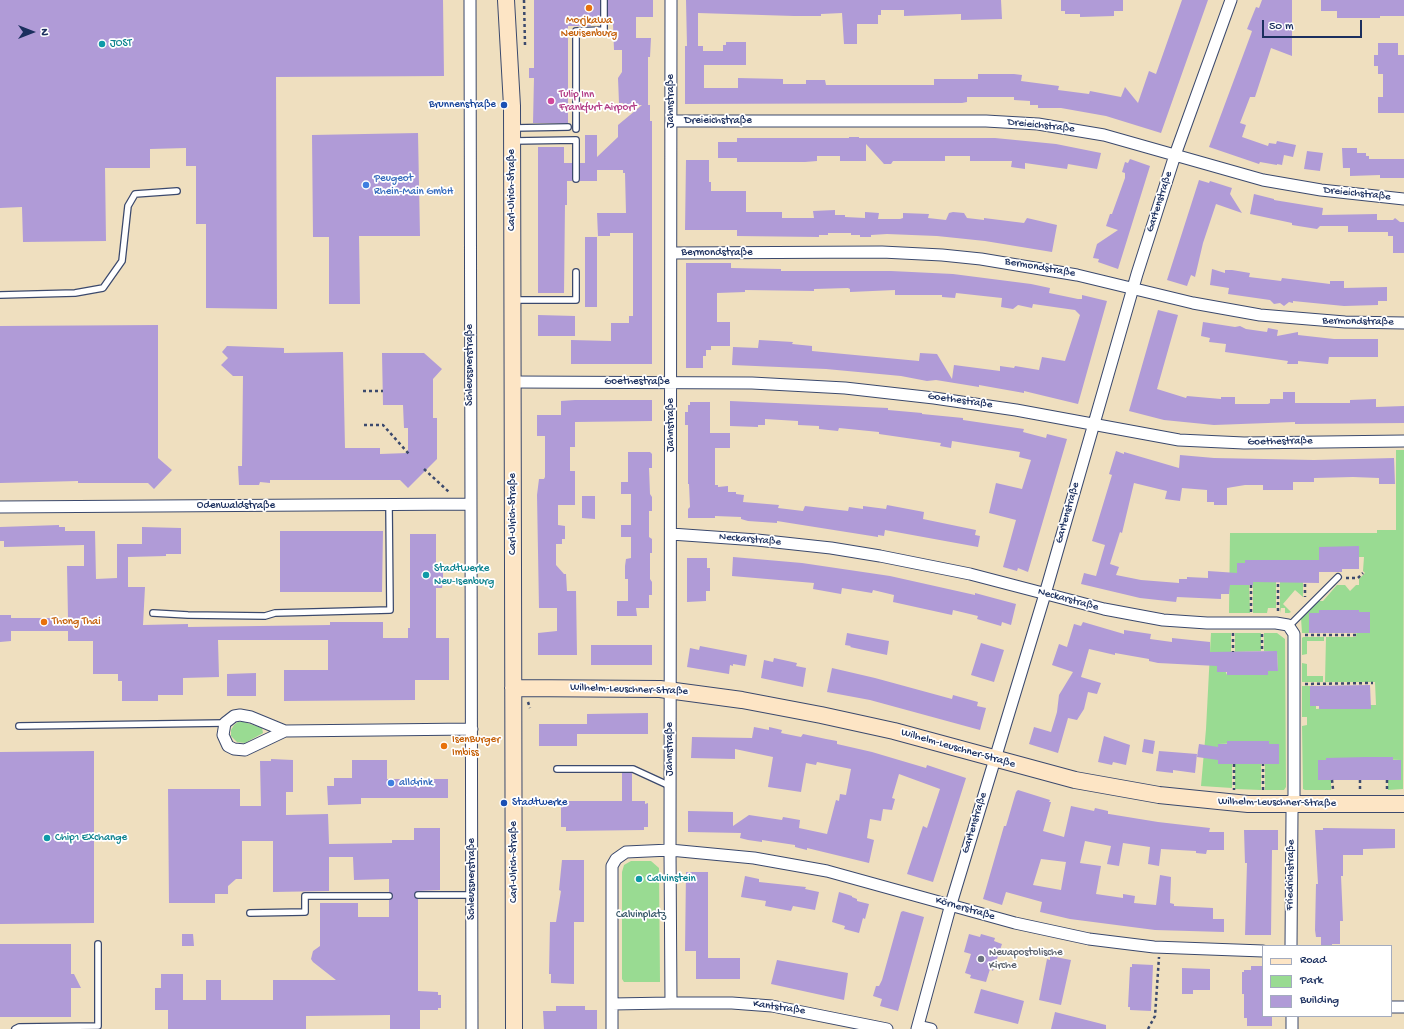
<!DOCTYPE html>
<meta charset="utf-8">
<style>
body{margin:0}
#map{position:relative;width:1404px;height:1029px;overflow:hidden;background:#efdfbf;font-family:"Gochi Hand",sans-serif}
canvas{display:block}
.legend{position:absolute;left:1262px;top:945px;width:130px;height:72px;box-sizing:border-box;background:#fff;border:1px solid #a4acbf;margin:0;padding:5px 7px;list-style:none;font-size:12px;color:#1b2f5e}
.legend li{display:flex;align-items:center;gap:8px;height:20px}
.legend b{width:20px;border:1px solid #a4acbf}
.north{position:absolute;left:12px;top:12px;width:40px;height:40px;-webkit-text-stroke:3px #fff;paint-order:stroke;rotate:90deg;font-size:11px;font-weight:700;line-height:16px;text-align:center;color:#1b2f5e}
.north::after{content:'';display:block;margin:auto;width:14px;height:18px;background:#1b2f5e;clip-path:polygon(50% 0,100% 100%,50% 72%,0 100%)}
.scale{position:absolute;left:1262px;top:20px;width:100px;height:18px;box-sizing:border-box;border:2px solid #1b2f5e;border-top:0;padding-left:5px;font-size:12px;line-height:14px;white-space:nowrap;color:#1b2f5e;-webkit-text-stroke:3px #fff;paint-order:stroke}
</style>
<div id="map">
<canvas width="1404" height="1029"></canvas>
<ul class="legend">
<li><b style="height:5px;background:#fde5c5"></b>Road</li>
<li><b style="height:11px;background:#99db92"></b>Park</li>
<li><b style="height:11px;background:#b09bd7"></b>Building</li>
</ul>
<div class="north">N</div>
<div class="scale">50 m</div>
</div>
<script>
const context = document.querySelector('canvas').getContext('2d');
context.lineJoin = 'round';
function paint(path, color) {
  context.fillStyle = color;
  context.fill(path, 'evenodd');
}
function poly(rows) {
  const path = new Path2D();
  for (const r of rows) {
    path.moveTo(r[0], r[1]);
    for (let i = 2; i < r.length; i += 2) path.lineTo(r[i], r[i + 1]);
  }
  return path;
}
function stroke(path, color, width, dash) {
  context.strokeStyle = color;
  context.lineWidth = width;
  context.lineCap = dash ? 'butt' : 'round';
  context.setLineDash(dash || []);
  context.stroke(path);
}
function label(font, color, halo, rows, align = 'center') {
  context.font = font + ' "Gochi Hand",sans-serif';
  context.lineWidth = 3.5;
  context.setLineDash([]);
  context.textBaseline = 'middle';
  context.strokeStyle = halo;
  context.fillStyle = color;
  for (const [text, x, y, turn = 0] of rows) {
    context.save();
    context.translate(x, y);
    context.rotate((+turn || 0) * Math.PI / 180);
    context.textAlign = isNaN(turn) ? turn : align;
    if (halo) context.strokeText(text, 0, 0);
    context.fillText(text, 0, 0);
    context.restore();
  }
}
const green = poly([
 [1396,450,1404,450,1403,789,1388,790,1388,780,1401,779,1401,760,1338,758,1326,758,1331,780,1331,790,1305,790,1303,789,1302,726,1307,725,1307,717,1302,717,1302,686,1310,686,1310,706,1316,706,1316,709,1345,707,1349,709,1366,709,1366,705,1376,705,1375,682,1325,682,1326,637,1356,637,1359,610,1319,610,1319,613,1309,613,1309,633,1302,633,1301,618,1318,601,1323,601,1337,585,1345,585,1350,591,1356,585,1359,585,1359,579,1365,573,1363,571,1364,557,1359,557,1359,547,1319,547,1319,562,1312,562,1311,560,1299,560,1299,562,1245,560,1245,563,1237,563,1237,582,1249,583,1250,613,1229,613,1230,533,1377,533,1377,530,1396,530],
 [1253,582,1276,582,1276,608,1268,608,1267,613,1253,613],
 [1280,582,1303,582,1303,597,1295,590,1283,604,1291,612,1289,613,1285,613,1285,608,1281,608,1280,613],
 [1211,633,1231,633,1231,652,1217,652,1227,675,1268,675,1268,671,1278,671,1277,652,1264,651,1264,633,1277,633,1285,639,1286,787,1284,790,1265,790,1265,764,1279,764,1279,744,1269,744,1269,742,1218,744,1218,764,1232,764,1232,788,1201,786,1206,729],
 [1235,633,1261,633,1261,651,1235,652],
 [1303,637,1324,637,1324,641,1307,641,1307,654,1302,655,1302,638],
 [1302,663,1307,664,1307,676,1323,676,1323,682,1302,682],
 [238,722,244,722,262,728,263,733,245,743,237,742,231,736,231,730,234,725],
 [1235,764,1261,764,1261,790,1235,789],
 [631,861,651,861,659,868,660,982,624,982,622,979,622,872,624,865]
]);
const building = poly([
 [0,0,443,0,444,76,276,77,277,309,206,308,206,224,196,224,196,166,186,166,186,148,150,149,150,168,105,168,106,241,23,242,22,207,0,208],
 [534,0,600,0,600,24,591,24,591,26,568,26,568,123,533,123,534,78,529,78,529,68,534,68],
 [608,0,653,0,653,17,636,17,636,38,651,38,650,57,648,57,648,105,623,105,623,103,619,103,618,78,622,72,622,50,614,50,613,24,608,24],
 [686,0,1001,0,1002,19,961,20,961,14,904,16,904,10,881,10,881,15,878,15,878,24,857,24,857,44,844,44,842,13,821,14,821,16,794,16,698,13,698,46,703,46,703,51,723,51,723,45,726,45,726,42,746,42,746,65,704,65,704,88,738,88,738,78,783,79,783,84,806,84,806,80,825,80,826,85,934,85,934,79,978,79,978,74,1014,74,1022,75,1021,81,1059,86,1058,90,1089,94,1090,91,1121,97,1125,87,1138,103,1149,71,1156,74,1182,0,1208,0,1161,133,1106,116,1061,108,1038,108,1038,105,1030,105,1030,101,1014,100,1014,97,967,97,967,102,962,103,685,104,685,46,687,46],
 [1061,0,1123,0,1123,11,1114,11,1114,16,1080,17,1080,14,1065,14,1065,11,1061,11],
 [1262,0,1292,0,1292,56,1271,48,1255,97,1250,97,1240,123,1246,125,1242,137,1268,146,1269,143,1276,144,1277,141,1296,145,1293,157,1284,155,1282,165,1277,164,1277,165,1260,162,1259,164,1209,147,1251,34,1252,31,1247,29,1256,7,1259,8],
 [1321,0,1404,0,1404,16,1380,16,1380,18,1337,18,1337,11,1321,11],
 [1378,43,1398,43,1398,55,1404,55,1404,113,1378,113,1378,97,1383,97,1383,74,1378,74,1378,66,1374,66,1374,55,1378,55],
 [642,105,650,105,650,121,652,121,652,364,571,364,571,340,611,341,611,323,629,323,629,316,633,316,633,233,610,233,610,236,598,236,597,213,626,213,625,173,623,173,623,170,597,170,597,181,580,181,580,163,585,163,585,135,597,135,597,157,618,137,618,125],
 [418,133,420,236,359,236,360,304,329,304,329,237,313,237,312,135],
 [849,137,859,137,859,138,995,138,1056,144,1101,153,1097,169,1068,164,1067,169,1025,163,1025,169,1011,167,1012,161,970,161,970,156,945,156,945,161,893,161,891,164,884,164,866,144,866,161,840,161,840,156,817,156,817,161,805,162,737,162,737,158,718,158,718,142,737,142,737,138,849,138],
 [538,147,564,147,564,163,572,163,572,181,567,181,567,205,565,205,564,293,538,293],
 [1342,148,1357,148,1357,153,1366,153,1366,156,1369,156,1369,159,1404,159,1404,178,1380,178,1380,175,1350,176,1350,168,1343,168],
 [1307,151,1323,153,1320,171,1304,169],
 [1130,159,1150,166,1118,269,1098,262,1099,259,1093,258,1097,244,1118,230,1106,226,1110,214,1112,214,1125,178,1125,173,1122,172,1125,162,1128,163],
 [686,160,709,160,709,182,711,182,711,191,746,191,746,212,782,212,782,218,814,218,813,211,835,210,835,215,845,215,845,217,865,218,865,212,879,213,878,219,900,219,903,218,903,213,929,214,928,218,946,220,949,213,953,212,964,213,967,218,984,220,984,218,1024,223,1027,218,1057,225,1052,252,985,241,937,236,887,234,871,235,871,237,860,237,860,235,851,235,851,233,828,233,828,235,819,235,819,237,737,236,737,230,685,230],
 [1199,180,1209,183,1210,181,1232,188,1230,194,1242,213,1216,204,1203,243,1195,277,1191,275,1187,286,1167,280],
 [1254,194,1274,199,1274,200,1323,208,1322,215,1377,214,1377,220,1393,220,1395,218,1400,222,1404,222,1404,253,1393,253,1393,236,1388,236,1388,232,1348,232,1348,226,1320,226,1317,229,1292,225,1292,223,1250,214],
 [585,237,597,237,597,307,585,307],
 [686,263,731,263,731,268,781,269,781,271,891,271,953,274,1031,284,1050,288,1049,293,1078,299,1082,299,1082,295,1107,301,1078,404,1024,391,1024,393,979,385,979,387,936,380,927,381,901,376,826,369,732,365,733,347,758,348,759,340,793,342,792,344,812,346,812,351,919,361,920,353,937,354,952,379,954,365,1000,371,1000,366,1014,368,1015,366,1039,370,1042,357,1065,361,1080,315,1075,310,1033,304,1032,308,1018,305,1013,309,1001,307,1002,298,956,293,955,298,942,297,942,295,895,295,895,290,850,292,850,289,848,288,814,289,814,291,745,290,745,292,717,293,717,322,730,322,730,346,711,346,711,350,706,350,706,356,703,356,703,368,686,368],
 [1212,269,1225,273,1225,270,1232,270,1250,273,1249,277,1281,281,1282,278,1330,284,1330,281,1344,281,1344,288,1387,287,1387,301,1378,301,1378,305,1344,306,1293,301,1293,303,1289,302,1284,306,1280,303,1274,304,1270,300,1228,294,1229,288,1210,285],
 [1158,310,1178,315,1157,389,1186,398,1187,396,1221,399,1221,397,1235,397,1235,404,1268,404,1270,403,1270,399,1283,399,1283,392,1295,392,1295,403,1350,403,1350,400,1376,399,1376,407,1404,406,1404,423,1295,424,1295,422,1214,425,1164,420,1129,411],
 [538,315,575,316,575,336,538,336],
 [1203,322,1235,327,1240,326,1246,329,1267,332,1268,328,1278,330,1277,336,1298,332,1298,335,1334,339,1378,339,1378,357,1329,357,1328,364,1298,361,1298,364,1287,364,1288,361,1225,352,1226,344,1209,342,1210,338,1201,336],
 [158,325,158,458,172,470,154,489,148,483,78,483,78,481,0,483,0,326],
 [227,346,284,348,284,353,343,352,345,448,380,448,380,454,408,453,408,428,404,428,403,405,383,405,382,353,424,353,442,369,433,379,433,418,437,418,437,459,408,488,400,480,270,480,270,483,260,482,259,485,239,485,238,466,242,466,243,376,233,376,221,365,228,358,222,352],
 [575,400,652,400,652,421,575,422,575,447,570,447,570,471,575,471,575,505,558,505,558,525,565,526,565,539,562,539,562,544,556,544,556,565,564,574,566,574,567,591,576,591,577,655,538,655,538,633,557,631,557,608,539,608,537,495,539,479,544,479,545,477,545,436,537,436,537,415,561,415,561,401],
 [730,401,888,408,888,410,922,413,922,414,963,418,963,420,1024,429,1023,432,1046,438,1047,434,1067,439,1028,572,1018,568,1017,571,1003,567,1016,520,989,513,996,483,1022,489,1031,460,1019,457,1020,452,952,441,951,448,940,446,941,443,879,434,879,432,839,428,838,431,819,429,819,426,798,425,798,421,765,419,765,425,758,425,758,427,730,426],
 [690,402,710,402,710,433,730,433,730,448,715,448,715,485,718,485,718,487,728,486,728,492,736,492,736,494,744,495,743,502,779,505,778,508,803,511,805,506,848,511,849,507,863,509,863,506,886,509,887,505,924,512,923,519,976,530,975,535,980,536,978,547,885,530,884,536,878,535,878,537,777,521,777,523,748,521,741,519,741,517,715,516,715,518,688,518,688,509,690,507,689,484,688,484,688,425,685,425,685,412,688,412,688,405,690,405],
 [1116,451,1124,454,1124,452,1179,468,1180,455,1214,458,1314,460,1394,458,1395,484,1379,484,1379,478,1353,477,1314,478,1314,482,1293,482,1293,490,1263,490,1263,485,1245,485,1227,488,1227,505,1214,505,1214,502,1207,502,1207,490,1182,488,1180,501,1165,499,1167,491,1134,483,1122,533,1120,532,1110,564,1119,567,1116,575,1141,580,1179,583,1179,579,1187,579,1187,577,1208,578,1208,571,1237,573,1237,563,1245,563,1245,560,1319,560,1319,547,1359,546,1359,569,1342,569,1342,572,1319,572,1319,583,1253,582,1253,585,1230,585,1229,594,1221,594,1221,599,1177,597,1176,602,1140,598,1081,584,1084,573,1096,576,1105,545,1092,541,1112,475,1109,474],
 [628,452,650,452,652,454,652,468,649,468,650,494,652,497,652,511,649,511,649,537,652,539,652,553,650,553,650,579,652,582,652,595,649,595,649,608,636,608,637,616,617,616,617,601,628,601,628,579,625,579,625,566,626,559,631,558,631,537,621,537,621,525,631,525,631,494,621,494,621,482,628,482],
 [582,496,595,496,595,519,582,518],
 [59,525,59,527,65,527,65,531,95,531,96,579,117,578,117,544,142,544,142,527,181,528,181,554,166,554,166,556,128,557,128,587,145,587,143,625,188,624,188,627,330,625,330,622,383,622,383,638,408,638,408,628,410,628,410,534,436,534,436,571,443,571,443,579,442,588,436,588,436,638,449,638,449,680,415,680,415,700,284,701,284,670,328,670,328,640,218,640,219,677,183,678,183,695,158,695,158,701,122,701,122,681,118,681,118,674,93,674,93,641,68,641,68,631,11,631,11,641,0,642,0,615,11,615,11,618,68,618,67,566,84,566,84,545,4,547,4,541,0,541,0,527],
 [280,531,383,531,382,592,280,592],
 [733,557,802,563,890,576,975,595,975,593,1016,604,1011,625,1002,622,1001,626,977,619,978,616,953,610,952,615,893,602,894,595,873,590,872,593,842,588,841,594,813,589,814,583,732,576],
 [687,558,707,558,707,568,710,568,710,591,706,591,706,601,687,602],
 [1319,610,1359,610,1359,612,1370,612,1370,633,1309,633,1309,613,1319,613],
 [1083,622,1124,634,1124,630,1151,634,1150,639,1172,642,1172,638,1210,642,1210,652,1277,651,1278,671,1268,671,1268,675,1227,675,1227,672,1217,672,1217,666,1158,663,1149,661,1149,659,1115,653,1115,655,1089,649,1081,677,1101,683,1097,694,1088,692,1084,709,1077,720,1068,718,1058,753,1029,744,1034,727,1051,732,1057,712,1059,695,1073,672,1052,665,1059,644,1067,647,1074,624,1081,626],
 [847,633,889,641,887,655,850,647,851,646,845,645],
 [981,643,1004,650,994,682,971,675],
 [591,645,652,645,652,665,591,665],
 [700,646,747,655,745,666,733,664,733,666,730,665,729,674,687,667,690,648,699,650],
 [774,658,797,663,796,666,806,668,803,687,761,678,764,660,773,662],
 [832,668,875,678,952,699,953,695,978,702,977,706,986,708,980,730,870,700,827,692],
 [256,673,256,696,227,696,227,674],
 [1370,685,1371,709,1319,709,1319,706,1310,706,1310,686],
 [648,713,648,734,577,734,577,746,539,746,539,724,587,724,587,714],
 [754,727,769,730,769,727,782,730,781,733,801,737,803,734,826,739,837,741,837,744,872,752,926,768,927,765,966,778,933,882,907,874,923,826,927,828,940,789,899,774,892,798,895,799,892,810,883,809,881,821,870,819,867,838,874,840,869,863,807,848,807,850,795,847,795,845,762,840,762,842,748,840,740,838,741,833,688,832,688,811,733,812,733,826,749,815,782,820,783,817,800,820,799,828,827,834,836,800,839,801,840,794,846,795,851,769,817,762,816,765,806,763,801,792,768,787,773,757,735,749,735,759,691,758,692,737,752,738],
 [1104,736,1130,745,1126,765,1113,762,1112,765,1098,762],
 [1144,739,1155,741,1153,754,1142,752],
 [1227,741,1269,741,1269,744,1279,744,1279,764,1218,764,1218,760,1197,757,1199,744,1218,747,1218,744,1227,744],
 [94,751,94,923,0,924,0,752],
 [1159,751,1197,754,1195,773,1173,770,1173,773,1156,771],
 [1366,757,1393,757,1393,760,1401,760,1401,780,1318,780,1318,760,1326,760,1326,758],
 [271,759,293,760,293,792,286,792,286,815,328,814,329,844,392,843,392,840,414,840,414,828,440,828,440,890,418,891,414,895,418,899,418,991,438,992,438,995,441,995,441,1008,438,1008,438,1010,420,1010,420,1029,390,1029,390,1015,306,1016,306,1029,168,1029,168,1010,155,1010,155,988,161,988,161,974,183,974,183,1000,206,1000,206,980,221,980,221,1000,273,1000,273,980,336,980,313,962,311,959,313,951,320,946,320,903,358,903,358,917,389,917,389,900,393,896,389,892,389,879,354,880,353,857,329,857,329,891,273,892,273,841,242,841,242,879,236,879,228,886,228,894,215,894,215,903,169,903,168,789,240,789,240,806,261,806,260,761,271,761],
 [352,760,387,760,387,779,448,779,448,798,361,798,361,804,328,805,327,786,334,786,334,778,352,778],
 [622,773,632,773,632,801,645,801,645,804,648,803,648,827,644,827,644,830,566,831,566,827,561,827,561,804,567,804,566,801,622,801],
 [1018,790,1050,800,1049,802,1051,802,1043,831,1064,837,1071,806,1094,811,1095,808,1108,811,1108,814,1109,814,1158,822,1210,828,1209,832,1224,832,1224,850,1207,850,1206,854,1196,853,1196,851,1161,849,1159,866,1148,864,1150,847,1123,843,1119,866,1107,864,1111,846,1085,841,1080,863,1101,866,1096,894,1123,898,1123,894,1135,896,1134,903,1156,905,1160,875,1171,877,1170,903,1174,904,1174,906,1213,908,1213,919,1224,919,1224,932,1155,930,1070,919,1040,912,1042,902,1006,892,1002,905,983,899,1004,826,1006,826,1016,792],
 [1041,859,1066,862,1061,890,1033,885],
 [1323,828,1395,829,1395,848,1363,849,1363,855,1343,855,1343,876,1341,876,1343,921,1340,921,1340,944,1332,944,1332,946,1321,946,1321,937,1316,937,1315,930,1316,884,1318,884,1315,830,1323,830],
 [1244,830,1278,830,1278,850,1272,850,1271,935,1245,935,1247,863,1245,863],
 [562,860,584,860,584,922,574,922,574,984,551,983,551,974,549,974,550,922,556,922,561,891,559,890],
 [686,872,708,872,708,958,740,958,740,979,696,979,696,951,685,951],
 [745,876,759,879,759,882,806,887,805,889,819,892,815,910,793,906,791,911,765,906,766,901,741,897],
 [839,892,852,896,852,897,857,899,857,901,869,904,865,919,863,918,859,933,844,929,845,926,832,922],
 [903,911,924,917,898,1011,880,1006,882,999,873,996,876,986,879,986,882,980,901,912],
 [182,934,193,934,194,946,182,946],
 [969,934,980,937,981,934,995,938,994,941,1002,944,993,971,990,969,986,982,970,978,971,975,965,973,971,954,964,952],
 [0,944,71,944,71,974,74,974,81,988,71,988,71,1017,0,1017],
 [1050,956,1071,960,1061,1005,1039,1000,1047,959,1050,960],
 [777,960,848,973,844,1000,771,984],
 [1132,964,1153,965,1151,1011,1130,1010,1130,1007,1128,1007,1130,967,1132,967],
 [1251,966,1263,966,1263,1016,1272,1016,1272,1026,1247,1026,1247,1018,1244,1018,1244,994,1242,994,1242,972,1244,972,1244,970,1251,970],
 [1182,968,1210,969,1210,990,1193,990,1193,994,1182,994],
 [981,989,1024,1001,1018,1024,974,1013],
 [556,1006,585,1006,585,1010,597,1010,597,1029,544,1029,543,1011,556,1011],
 [1055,1012,1106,1025,1106,1029,1051,1029]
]);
const path = poly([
 [524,0,525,45],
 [363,391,383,391],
 [364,425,383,425,409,454],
 [424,469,449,492],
 [1346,578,1358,578,1363,573],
 [1278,584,1278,613],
 [1305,584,1305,597],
 [1251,585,1251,612],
 [1233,633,1233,652],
 [1262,634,1262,651],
 [1305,635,1356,635],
 [1305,684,1373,683],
 [528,702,530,708],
 [1234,764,1234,790],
 [1332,780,1333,789],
 [1360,780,1360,791],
 [1387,780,1387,791],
 [1263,790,1263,764],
 [1148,1029,1155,1016,1159,957]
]);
const lane = poly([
 [513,128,568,127],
 [576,129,576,31,604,30,604,0],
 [513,141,576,140,576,179],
 [0,295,75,293,103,288,122,261,128,206,135,194,177,191],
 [515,300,576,300,576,272],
 [153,613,188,615,265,616,275,613,390,610,389,505],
 [1289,626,1338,577],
 [19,726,225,723],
 [557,769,633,769,670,786],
 [418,895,472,895],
 [250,913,305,912,305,896,389,896],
 [15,1029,19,1027,98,1026,98,944]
]);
const street = poly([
 [470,0,472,1029],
 [671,0,670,850,754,858,827,871,1015,923,1089,939,1154,947,1263,951],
 [671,121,986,121,1038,124,1104,135,1263,180,1321,190,1404,199],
 [671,253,882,252,942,255,981,259,1077,275,1193,303,1260,315,1345,322,1404,323],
 [513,382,752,383,845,388,934,398,1016,410,1179,440,1244,443,1404,441],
 [0,507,471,504],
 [671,534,757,540,831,548,880,556,970,574,1104,609,1163,620,1207,623,1276,623,1288,625,1294,634,1294,795,1292,813,1291,946],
 [285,731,245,750,234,749,228,746,223,735,225,723,234,716,240,715,251,717,285,731,472,729],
 [670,850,671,1003,612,1004,612,866,616,859,626,852,670,850],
 [671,1003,732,1003,772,1006,887,1029],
 [612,1004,612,1029],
 [1391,1007,1404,1007],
 [1292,1016,1292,1029],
 [918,1026,931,1029],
 [917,1029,951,904,1045,594,1137,274,1175,155,1231,0]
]);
const secondary = poly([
 [506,0,512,106,514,1029],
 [513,688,660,689,742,700,821,715,894,731,1075,780,1159,795,1248,804,1404,804]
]);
const markers = [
 [589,8,4,"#e8710a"],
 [102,44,4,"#0f9aa8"],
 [551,101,4,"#d1479c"],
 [504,105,4,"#1a4fb4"],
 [366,185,4,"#3f7fe0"],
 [426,575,4,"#0f9aa8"],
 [44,622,4,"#e8710a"],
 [444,746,4,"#e8710a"],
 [391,783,4,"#3f7fe0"],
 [504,803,4,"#1a4fb4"],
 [47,838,4,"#0f9aa8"],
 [639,879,4,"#0f9aa8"],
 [981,959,4,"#6b7280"]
];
const foodNames = [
 ["Morjkawa",589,21,"center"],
 ["Neuisenburg",589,34,"center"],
 ["Thong Thai",52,622],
 ["IsenBurger",452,740],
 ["Imbiss",452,753]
];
const cultureNames = [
 ["JOST",110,44],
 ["Stadtwerke",434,569],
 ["Neu-Isenburg",434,582],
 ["Chip1 Exchange",55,838],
 ["Calvinstein",647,879]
];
const hotelNames = [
 ["Tulip Inn",559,95],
 ["Frankfurt Airport",559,108]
];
const streetNames = [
 ["Jahnstraße",671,101,-90],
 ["Dreieichstraße",718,121],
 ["Dreieichstraße",1041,126,6],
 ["Carl-Ulrich-Straße",512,190,-90],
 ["Dreieichstraße",1357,194,6],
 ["Gartenstraße",1160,202,-72],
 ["Bermondstraße",717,253],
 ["Bermondstraße",1040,268,10],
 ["Bermondstraße",1358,322,1],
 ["Schleussnerstraße",470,365,-90],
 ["Goethestraße",637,382],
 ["Goethestraße",960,401,8],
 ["Jahnstraße",671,425,-90],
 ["Goethestraße",1280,442,-1],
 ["Odenwaldstraße",236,506],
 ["Gartenstraße",1068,513,-74],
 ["Carl-Ulrich-Straße",513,514,-90],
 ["Neckarstraße",750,540,5],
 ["Neckarstraße",1068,600,15],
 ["Wilhelm-Leuschner-Straße",629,690,2],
 ["Jahnstraße",670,749,-90],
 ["Wilhelm-Leuschner-Straße",958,749,16],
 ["Wilhelm-Leuschner-Straße",1277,803,1],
 ["Gartenstraße",975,823,-73],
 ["Carl-Ulrich-Straße",514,862,-90],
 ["Friedrichstraße",1291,875,-89],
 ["Schleussnerstraße",472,879,-90],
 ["Körnerstraße",965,909,16],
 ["Kantstraße",779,1008,8]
];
const transitNames = [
 ["Brunnenstraße",496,105],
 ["Stadtwerke",512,803,"left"]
];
const shopNames = [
 ["Peugeot",374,179],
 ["Rhein-Main GmbH",374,192],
 ["alldrink",399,783]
];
const parkNames = [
 ["Calvinplatz",641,915]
];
const worshipNames = [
 ["Neuapostolische",989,953],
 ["Kirche",989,966]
];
paint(green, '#99db92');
paint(building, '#b09bd7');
stroke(lane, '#3b496d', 8);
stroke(street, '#3b496d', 13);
stroke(secondary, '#3b496d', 18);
stroke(path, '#3b496d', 2.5, [3, 3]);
stroke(lane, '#fff', 5.5);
stroke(street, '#fff', 11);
stroke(secondary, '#fde5c5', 16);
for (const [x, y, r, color] of markers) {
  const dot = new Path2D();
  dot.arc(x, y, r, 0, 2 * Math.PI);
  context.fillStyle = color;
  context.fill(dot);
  stroke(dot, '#fff', 1.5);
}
label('11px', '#c56008', '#fff', foodNames, 'left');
label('11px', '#0d838f', '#fff', cultureNames, 'left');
label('11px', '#b23c85', '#fff', hotelNames, 'left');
label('11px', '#1b2f5e', '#fff', streetNames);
label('11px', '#164399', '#fff', transitNames, 'right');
label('11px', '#366cbe', '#fff', shopNames, 'left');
label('11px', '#3a5a6b', '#fff', parkNames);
label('11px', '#5b616d', '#fff', worshipNames, 'left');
</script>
